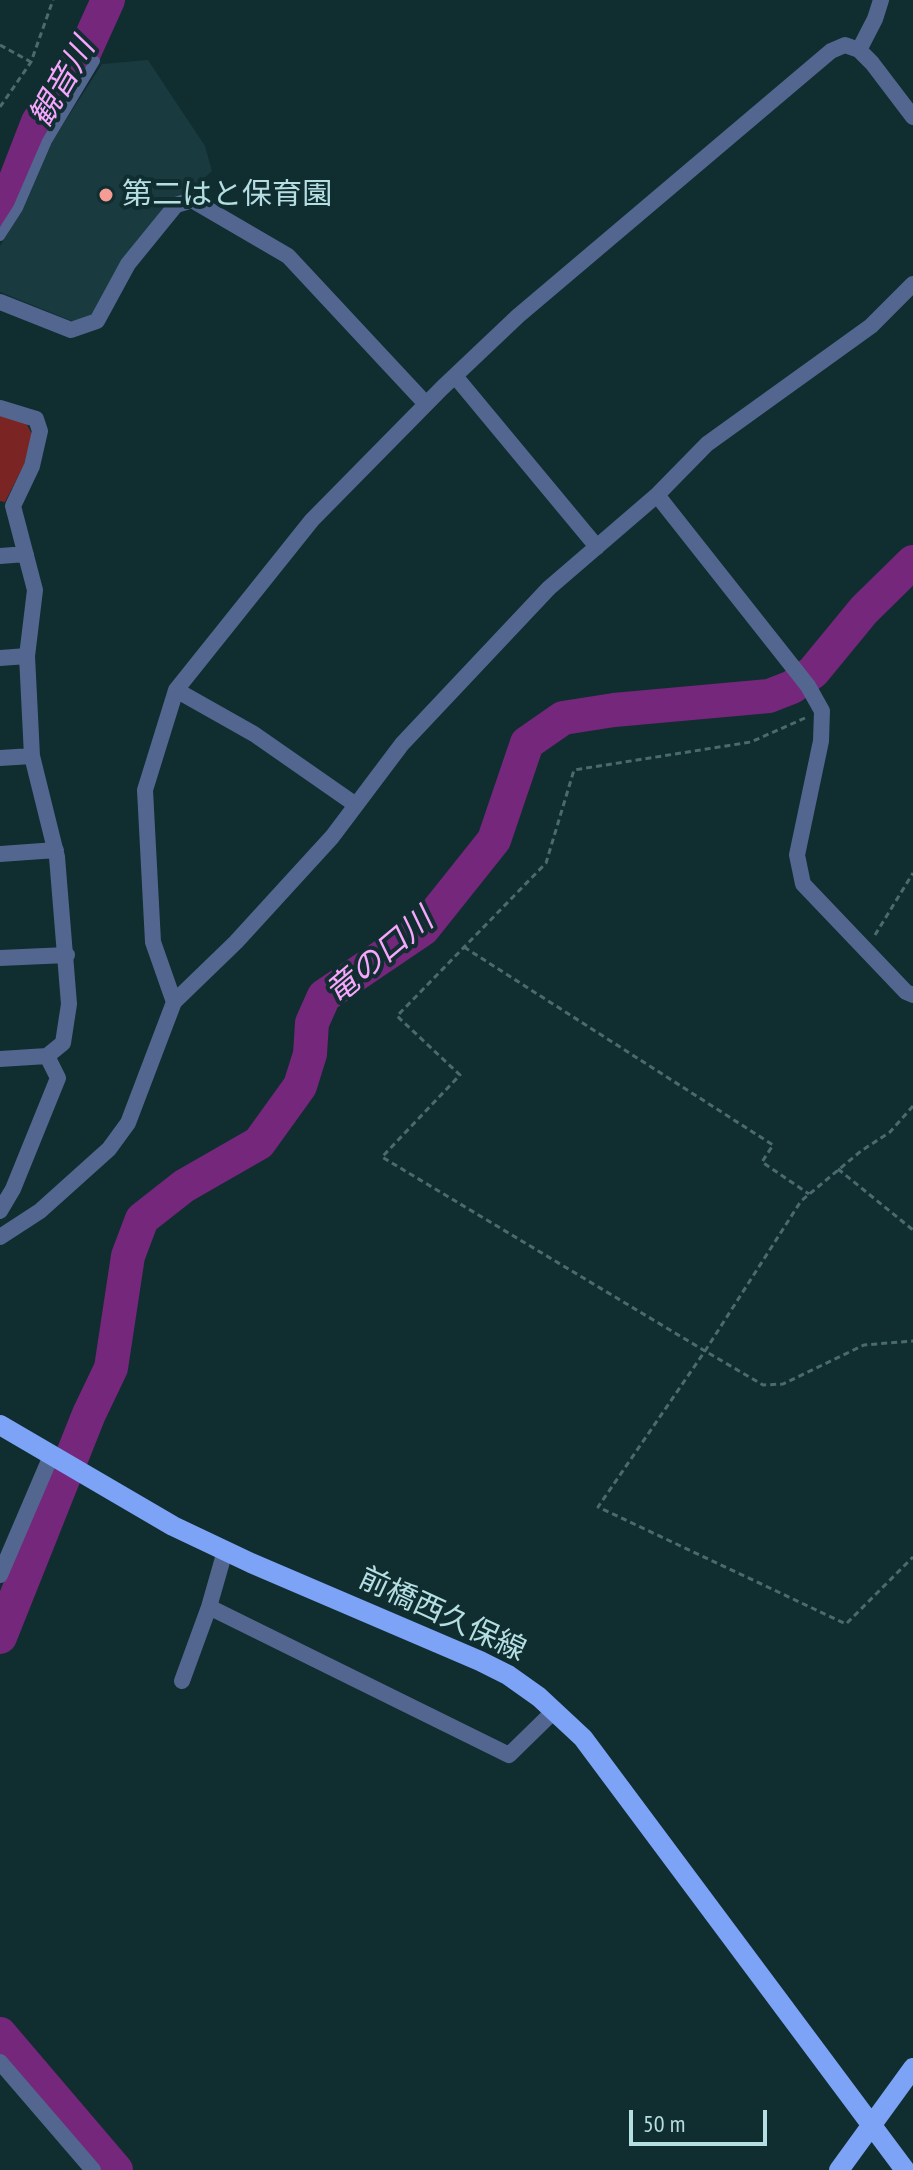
<!DOCTYPE html>
<meta charset="utf-8">
<style>
body{margin:0}
#map{position:relative;width:913px;height:2170px;overflow:hidden;background:#102d30;font-family:"PT Sans Narrow",sans-serif}
canvas{display:block}
.scale{position:absolute;left:629px;top:2110px;width:138px;height:36px;box-sizing:border-box;border:4px solid #b5dee3;border-top:0;padding-left:10px;font-size:24px;line-height:28px;white-space:nowrap;color:#b5dee3;-webkit-text-stroke:6px #102d30;paint-order:stroke}
</style>
<div id="map">
<canvas width="913" height="2170"></canvas>
<div class="scale">50 m</div>
</div>
<script>
const context = document.querySelector('canvas').getContext('2d');
context.lineJoin = 'round';
function paint(path, color) {
  context.fillStyle = color;
  context.fill(path, 'evenodd');
}
function poly(rows) {
  const path = new Path2D();
  for (const r of rows) {
    path.moveTo(r[0], r[1]);
    for (let i = 2; i < r.length; i += 2) path.lineTo(r[i], r[i + 1]);
  }
  return path;
}
function stroke(path, color, width, dash) {
  context.strokeStyle = color;
  context.lineWidth = width;
  context.lineCap = dash ? 'butt' : 'round';
  context.setLineDash(dash || []);
  context.stroke(path);
}
function label(font, color, halo, rows, align = 'center') {
  context.font = font + ' "PT Sans Narrow","Noto Sans JP",sans-serif';
  context.lineWidth = 8;
  context.setLineDash([]);
  context.textBaseline = 'middle';
  context.strokeStyle = halo;
  context.fillStyle = color;
  for (const [text, x, y, turn = 0] of rows) {
    context.save();
    context.translate(x, y);
    context.rotate((+turn || 0) * Math.PI / 180);
    context.textAlign = isNaN(turn) ? turn : align;
    if (halo) context.strokeText(text, 0, 0);
    context.fillText(text, 0, 0);
    context.restore();
  }
}
const built = poly([
 [148,60,205,146,212,171,190,191,176,199,90,318,77,323,0,292,0,246,25,205,53,140,102,64]
]);
const green = poly([
 [0,416,26,423,32,434,24,465,5,502,0,501]
]);
const river = poly([
 [0,209,7,202,38,122,84,53,108,0],
 [0,1637,89,1414,111,1368,128,1256,142,1219,184,1186,259,1143,300,1086,310,1054,312,1023,324,996,423,929,494,840,527,743,563,718,614,710,769,696,792,687,813,672,864,610,913,562],
 [0,2034,116,2170]
]);
const path = poly([
 [0,45,31,62],
 [0,107,31,62,53,0],
 [805,718,751,742,574,770,546,863,397,1016,460,1075,382,1157,705,1351,598,1507,846,1624,913,1557],
 [875,935,913,873],
 [464,947,773,1145,762,1162,809,1194],
 [913,1106,890,1132,861,1151,801,1201,705,1351,763,1385,783,1384,864,1345,913,1341],
 [838,1169,913,1230]
]);
const service = poly([
 [0,236,18,208,47,141,95,61]
]);
const minor = poly([
 [859,50,875,19,881,0],
 [0,302,71,330,97,321,128,264,176,205,192,200,288,256,426,404],
 [455,376,597,547],
 [0,408,36,419,40,431,32,466,13,506,35,590,27,656,32,756,57,857,69,1004,63,1043,47,1056,0,1059],
 [657,495,808,686,822,711,821,741,797,855,803,884,906,992,913,995],
 [0,556,26,554],
 [0,658,27,656],
 [176,690,254,734,356,805],
 [0,758,32,756],
 [0,854,56,850],
 [0,958,67,955],
 [174,1002,153,942,145,790,176,690,312,520,442,388,518,316,831,51,845,45,859,50,872,63,913,117],
 [0,1211,13,1189,58,1078,47,1056],
 [0,1237,40,1211,109,1149,128,1123,174,1002,236,942,332,837,402,744,549,588,657,495,707,444,871,326,913,284],
 [0,1575,51,1456],
 [209,1607,509,1755,554,1711],
 [182,1681,209,1607,225,1551],
 [0,2062,93,2170]
]);
const primary = poly([
 [0,1425,173,1526,251,1563,480,1661,508,1675,539,1697,583,1738,905,2170],
 [839,2170,913,2068]
]);
const markers = [
 [106,195,8,"#f59c95"]
];
const poiNames = [
 ["第二はと保育園",122,195]
];
const streetNames = [
 ["前橋西久保線",442,1615,25]
];
const waterNames = [
 ["観音川",63,83,-60],
 ["竜の口川",380,957,-40]
];
paint(built, '#193a3e');
paint(green, '#7a2424');
stroke(river, '#74277b', 34);
stroke(path, '#496b6e', 3, [6, 4]);
stroke(service, '#53668f', 10);
stroke(minor, '#53668f', 16);
stroke(primary, '#7ca3f6', 20);
for (const [x, y, r, color] of markers) {
  const dot = new Path2D();
  dot.arc(x, y, r, 0, 2 * Math.PI);
  context.fillStyle = color;
  context.fill(dot);
  stroke(dot, '#102d30', 3);
}
label('30px', '#b5dee3', '#102d30', poiNames, 'left');
label('30px', '#b5dee3', '#102d30', streetNames);
label('italic 32px', '#f6a6fc', '#102d30', waterNames);
</script>
